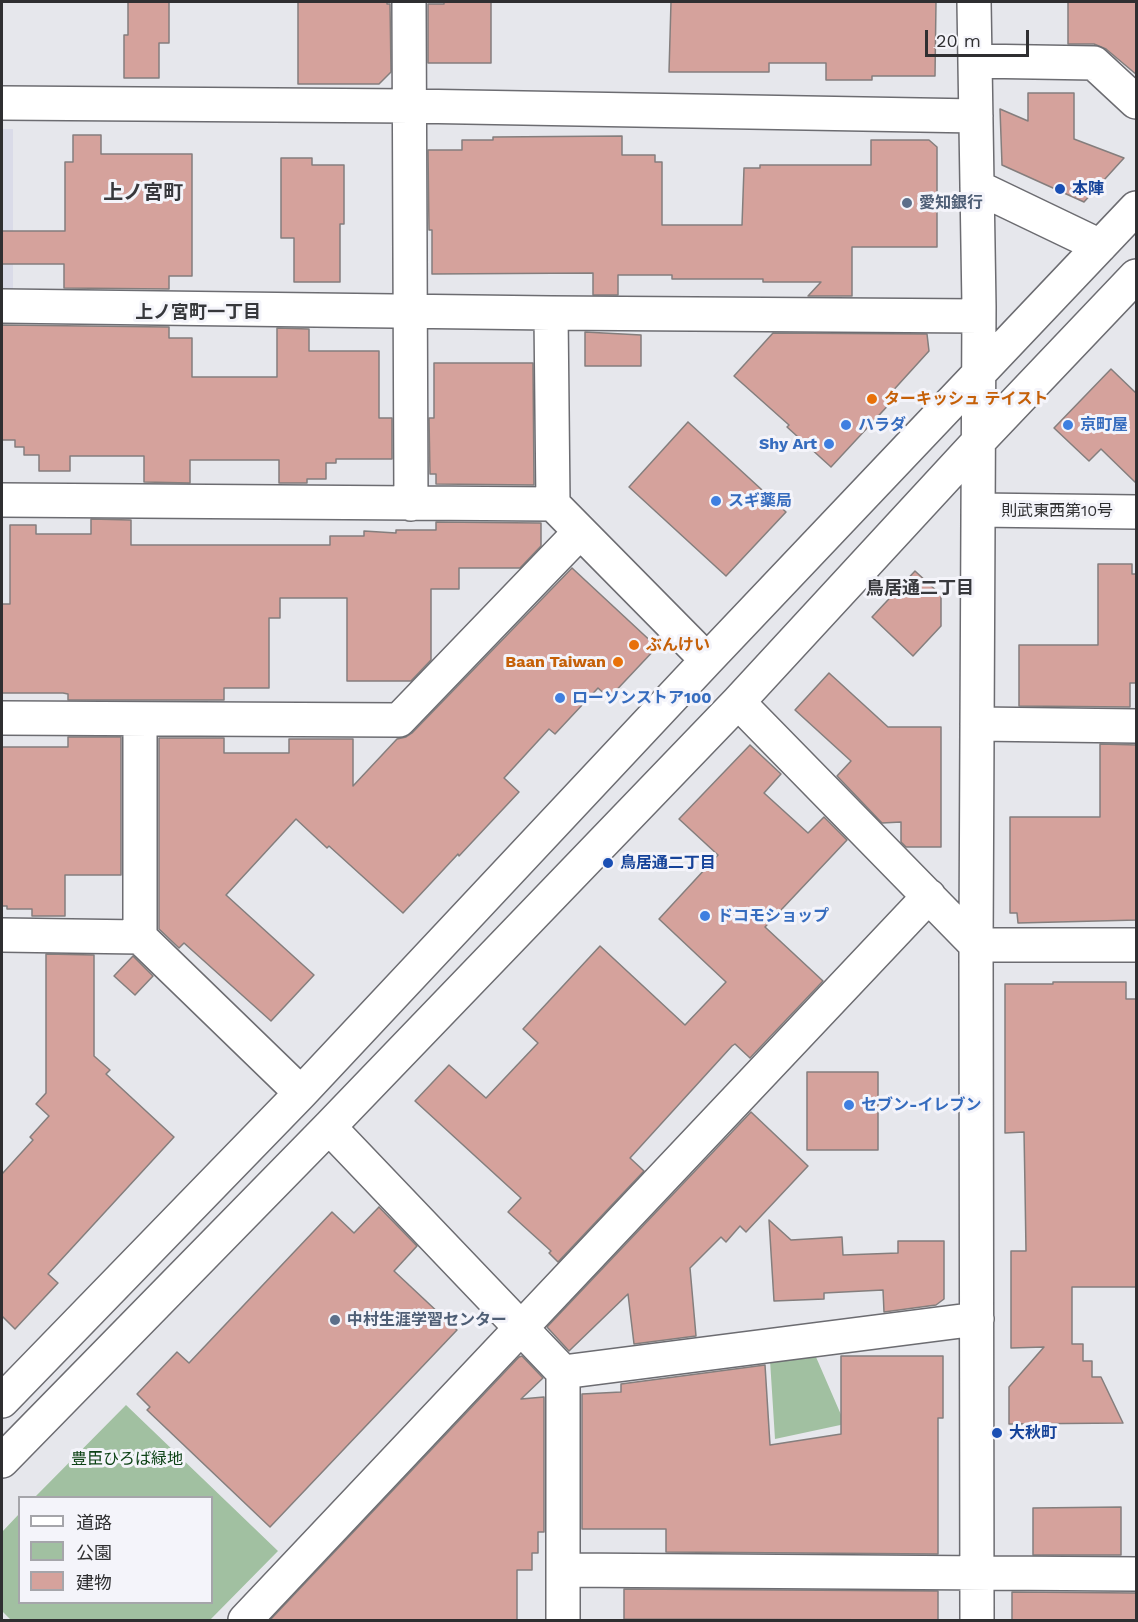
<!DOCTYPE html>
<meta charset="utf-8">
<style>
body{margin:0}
#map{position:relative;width:1138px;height:1622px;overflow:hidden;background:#e6e7ec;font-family:"Work Sans","Noto Sans JP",sans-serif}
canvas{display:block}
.frame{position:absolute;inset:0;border:3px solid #2f2f31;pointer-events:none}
.legend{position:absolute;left:18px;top:1496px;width:195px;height:108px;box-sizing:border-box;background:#f4f4fa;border:2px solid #a5a5aa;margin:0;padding:8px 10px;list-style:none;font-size:18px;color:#2f2f31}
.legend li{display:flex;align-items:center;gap:12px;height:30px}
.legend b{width:30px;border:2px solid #a5a5aa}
.scale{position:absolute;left:925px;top:30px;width:104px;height:27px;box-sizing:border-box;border:3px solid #2f2f31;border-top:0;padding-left:8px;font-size:18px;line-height:21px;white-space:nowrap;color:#2f2f31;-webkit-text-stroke:4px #f4f4fa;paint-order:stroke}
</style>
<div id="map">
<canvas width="1138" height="1622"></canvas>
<div class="frame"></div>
<ul class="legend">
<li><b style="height:8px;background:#fff"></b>道路</li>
<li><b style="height:16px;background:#a1c0a1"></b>公園</li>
<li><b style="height:16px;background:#d5a29c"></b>建物</li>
</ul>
<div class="scale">20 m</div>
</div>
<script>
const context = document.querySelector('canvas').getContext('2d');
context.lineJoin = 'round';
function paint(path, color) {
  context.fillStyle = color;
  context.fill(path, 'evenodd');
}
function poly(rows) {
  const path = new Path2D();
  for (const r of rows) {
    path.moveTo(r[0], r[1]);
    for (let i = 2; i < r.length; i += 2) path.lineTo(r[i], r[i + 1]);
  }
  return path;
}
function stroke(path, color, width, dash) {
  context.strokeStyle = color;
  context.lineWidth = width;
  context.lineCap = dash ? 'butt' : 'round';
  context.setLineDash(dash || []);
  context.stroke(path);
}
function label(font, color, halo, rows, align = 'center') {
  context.font = font + ' "Work Sans","Noto Sans JP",sans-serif';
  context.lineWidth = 6;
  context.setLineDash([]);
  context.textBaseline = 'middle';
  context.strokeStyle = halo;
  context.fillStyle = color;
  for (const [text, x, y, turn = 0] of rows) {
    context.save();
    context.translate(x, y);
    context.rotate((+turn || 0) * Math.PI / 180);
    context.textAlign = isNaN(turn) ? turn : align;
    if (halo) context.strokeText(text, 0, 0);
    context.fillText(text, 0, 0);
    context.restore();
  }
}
const built = poly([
 [2,129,13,129,13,298,2,298]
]);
const green = poly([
 [816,1357,845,1424,775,1439,770,1360],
 [126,1405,278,1551,210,1620,11,1620,2,1611,2,1532,19,1514,20,1602,212,1602,212,1498,35,1497]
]);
const building = poly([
 [128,2,169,2,169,43,159,43,159,78,124,78,124,35,128,35,128,2],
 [298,2,387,2,387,4,390,4,391,72,379,84,298,84,298,2],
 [444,2,491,2,491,63,428,63,428,4,444,4,444,2],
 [671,2,936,2,935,76,872,76,872,80,826,80,826,63,769,63,769,72,669,72,671,2],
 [1068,2,1137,2,1137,75,1106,49,1094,44,1068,44,1068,2],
 [1028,93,1074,93,1074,139,1124,158,1084,202,1002,165,1000,109,1028,121,1028,93],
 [73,135,101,135,101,154,192,154,192,276,169,276,169,289,64,288,64,264,2,264,2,231,65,231,65,162,73,162,73,135],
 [622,136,622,155,655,155,655,162,662,162,662,225,742,225,744,168,760,168,760,165,871,165,871,140,929,140,937,147,937,247,852,247,852,296,808,296,821,282,763,282,763,279,672,279,672,275,618,275,618,295,593,295,593,273,432,274,432,230,429,230,428,150,462,150,462,140,493,140,493,137,622,136],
 [281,158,312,158,312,165,344,165,344,224,340,224,340,282,294,282,294,238,281,238,281,158],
 [2,325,169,327,169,338,192,338,192,377,277,377,277,328,309,329,309,351,379,351,379,418,392,418,392,459,336,459,336,463,326,463,326,479,307,479,307,483,279,483,279,460,190,460,190,483,144,482,144,456,70,456,70,471,39,471,39,455,24,455,24,447,15,447,15,440,2,440,2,325],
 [585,332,641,335,641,366,585,366,585,332],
 [773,333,927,334,929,351,889,395,894,399,831,467,787,427,789,425,734,376,773,333],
 [434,363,533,363,534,485,436,484,436,474,430,474,429,418,434,418,434,363],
 [1111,369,1137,394,1137,484,1101,449,1089,461,1054,428,1111,369],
 [688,422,786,512,726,576,629,487,688,422],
 [91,519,131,520,131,545,330,545,330,536,364,536,364,531,396,533,396,530,436,530,436,522,541,523,541,546,520,568,459,568,459,589,431,589,431,660,411,681,347,681,347,598,280,598,280,618,269,618,269,688,224,688,224,700,68,700,68,694,63,693,2,693,2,604,10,604,10,525,36,525,36,534,91,534,91,519],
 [1098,564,1132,564,1132,574,1137,574,1137,683,1130,683,1130,707,1019,706,1019,645,1098,645,1098,564],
 [572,568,657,647,609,698,598,688,555,734,549,729,504,778,519,792,459,856,458,854,403,913,329,846,327,848,296,819,226,895,314,975,271,1021,184,943,179,948,159,929,159,738,224,738,224,753,289,753,289,739,353,739,353,786,397,739,406,737,412,733,572,568],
 [915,571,941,595,941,626,913,656,872,617,915,571],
 [829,673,888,727,941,727,941,847,906,847,901,842,901,822,882,823,837,776,851,761,795,710,829,673],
 [68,737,121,737,121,875,65,875,65,916,32,916,32,909,7,909,7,906,2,906,2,747,68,747,68,737],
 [1100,744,1137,745,1137,920,1018,923,1017,913,1010,913,1010,817,1100,817,1100,744],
 [750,745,781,774,764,793,808,833,824,817,847,840,765,927,823,981,750,1058,735,1044,732,1046,630,1158,644,1171,558,1262,549,1253,551,1251,508,1212,521,1198,415,1101,449,1065,486,1098,538,1043,523,1029,600,946,685,1025,726,982,659,919,718,855,679,819,750,745],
 [46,954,94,955,94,1056,110,1070,106,1074,174,1137,48,1274,58,1283,15,1329,2,1316,2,1174,33,1140,30,1137,49,1116,36,1104,46,1093,46,954],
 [133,956,153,976,135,995,114,976,133,956],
 [1053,982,1126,982,1126,999,1137,999,1137,1287,1072,1287,1072,1344,1083,1344,1083,1361,1092,1361,1092,1377,1101,1377,1123,1423,1009,1424,1009,1387,1044,1347,1011,1348,1011,1251,1026,1251,1025,1188,1024,1132,1005,1133,1005,984,1053,984,1053,982],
 [807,1072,878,1072,878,1150,807,1150,807,1072],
 [751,1112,808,1166,746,1232,740,1226,726,1242,721,1237,690,1268,696,1336,634,1344,628,1294,569,1351,547,1327,751,1112],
 [379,1207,417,1246,394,1271,457,1330,270,1527,147,1410,150,1407,137,1394,177,1352,189,1363,332,1212,354,1233,379,1207],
 [769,1220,791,1240,842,1237,843,1255,898,1253,898,1241,944,1241,944,1299,936,1305,884,1312,883,1290,824,1293,824,1299,774,1301,769,1220],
 [522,1356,543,1378,521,1399,544,1397,544,1532,538,1532,538,1553,532,1553,532,1570,517,1570,517,1620,270,1620,519,1357,522,1356],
 [841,1356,943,1356,943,1418,938,1418,938,1554,666,1552,666,1529,582,1529,582,1394,621,1392,621,1384,765,1365,770,1445,841,1434,841,1356],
 [1121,1507,1121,1555,1033,1555,1033,1508,1121,1507],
 [624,1589,938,1591,938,1620,624,1619,624,1589],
 [1012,1592,1137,1593,1137,1620,1012,1620,1012,1592]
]);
const minor = poly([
 [409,2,411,504],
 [974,2,979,307,976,945,977,1620],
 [975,61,1094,63,1136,102],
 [2,103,410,106,976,116],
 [977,187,1100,246],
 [2,306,551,313,979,316],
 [551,313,553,504],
 [2,500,553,504,707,660],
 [978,510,1136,512],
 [738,702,976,945,1136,945],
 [2,718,399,720,580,532],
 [140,719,140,937],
 [977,724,1136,726],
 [2,935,140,937,301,1093],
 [329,1127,563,1372,563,1620],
 [563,1372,977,1319],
 [2,1401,301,1093,707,660,1136,208],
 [2,1461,329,1127,738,702,978,442,1136,276],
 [564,1570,1136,1574],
 [245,1620,929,896]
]);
const markers = [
 [1060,189,6,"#1a4fb4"],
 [907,203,6,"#5c6f8a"],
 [872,399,6,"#e8710a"],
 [846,425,6,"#3f7fe0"],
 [1068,425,6,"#3f7fe0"],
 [829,444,6,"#3f7fe0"],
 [716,501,6,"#3f7fe0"],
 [634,645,6,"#e8710a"],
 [618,662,6,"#e8710a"],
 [560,698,6,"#3f7fe0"],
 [608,863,6,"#1a4fb4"],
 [705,916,6,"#3f7fe0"],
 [849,1105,6,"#3f7fe0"],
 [335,1320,6,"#5c6f8a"],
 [997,1433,6,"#1a4fb4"]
];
const transitNames = [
 ["本陣",1072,189],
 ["鳥居通二丁目",620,863],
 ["大秋町",1009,1433]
];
const serviceNames = [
 ["愛知銀行",919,203],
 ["中村生涯学習センター",347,1320]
];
const foodNames = [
 ["ターキッシュ テイスト",884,399],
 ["ぶんけい",646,645],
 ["Baan Taiwan",606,662,"right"]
];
const shopNames = [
 ["ハラダ",858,425],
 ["京町屋",1080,425],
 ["Shy Art",817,444,"right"],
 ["スギ薬局",728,501],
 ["ローソンストア100",572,698],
 ["ドコモショップ",717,916],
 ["セブン-イレブン",861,1105]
];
const streetNames = [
 ["則武東西第10号",1057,511]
];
const parkNames = [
 ["豊臣ひろば緑地",127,1459]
];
const neighbourhoodNames = [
 ["上ノ宮町一丁目",198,313],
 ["鳥居通二丁目",920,589]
];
const quarterNames = [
 ["上ノ宮町",143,193]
];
paint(built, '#dadbe8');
paint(green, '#a1c0a1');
paint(building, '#d5a29c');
stroke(building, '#847e7d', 1.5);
stroke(minor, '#6c6c71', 36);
stroke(minor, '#fff', 33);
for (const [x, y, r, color] of markers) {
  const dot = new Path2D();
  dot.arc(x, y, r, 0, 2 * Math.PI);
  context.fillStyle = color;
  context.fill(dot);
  stroke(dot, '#f4f4fa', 2);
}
label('bold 16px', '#164399', '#f4f4fa', transitNames, 'left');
label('bold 16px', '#4e5e75', '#f4f4fa', serviceNames, 'left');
label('bold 16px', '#c56008', '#f4f4fa', foodNames, 'left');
label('bold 16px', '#366cbe', '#f4f4fa', shopNames, 'left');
label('16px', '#2f2f31', '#f4f4fa', streetNames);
label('16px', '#0c4215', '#f4f4fa', parkNames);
label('bold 18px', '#37383c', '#f4f4fa', neighbourhoodNames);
label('bold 20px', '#37383c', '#f4f4fa', quarterNames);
</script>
